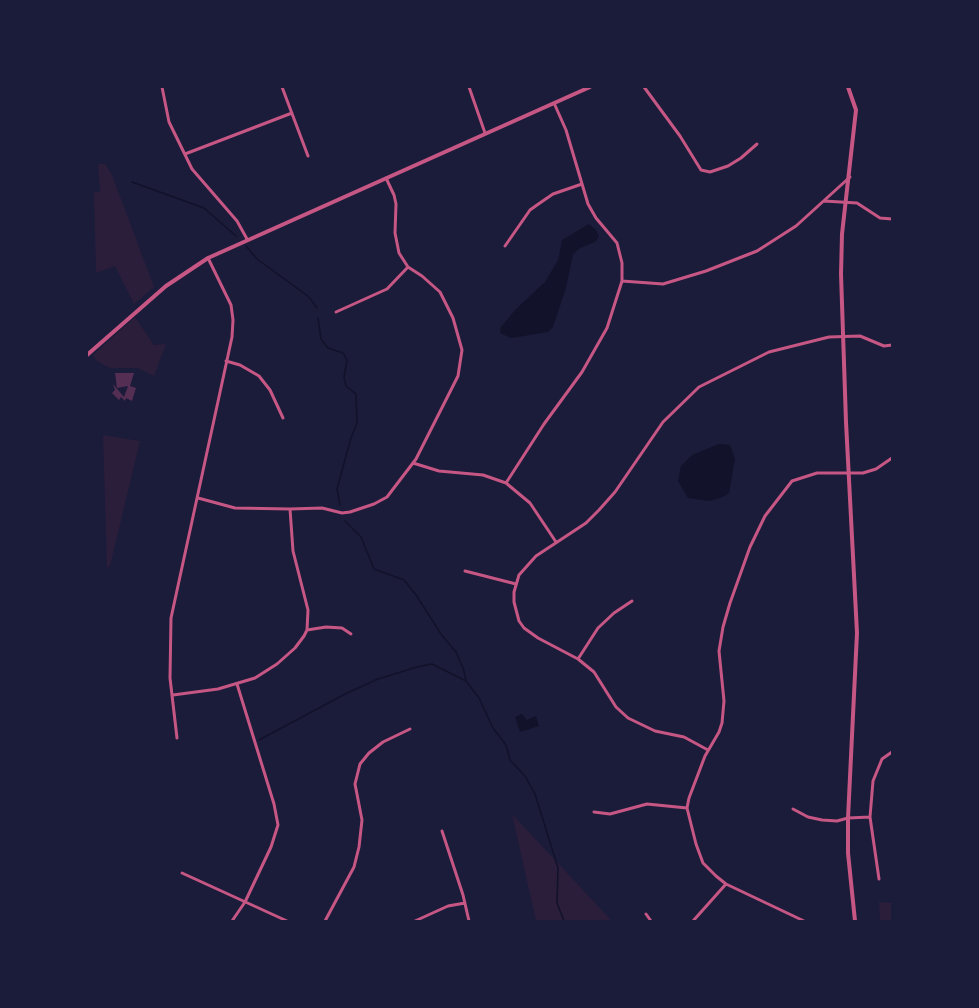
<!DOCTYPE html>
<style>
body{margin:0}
#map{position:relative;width:979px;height:1008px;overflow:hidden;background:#1b1b3a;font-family:Arial,sans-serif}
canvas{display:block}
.frame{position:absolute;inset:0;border:88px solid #1b1b3a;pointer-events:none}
</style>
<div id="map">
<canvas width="979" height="1008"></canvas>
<div class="frame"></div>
</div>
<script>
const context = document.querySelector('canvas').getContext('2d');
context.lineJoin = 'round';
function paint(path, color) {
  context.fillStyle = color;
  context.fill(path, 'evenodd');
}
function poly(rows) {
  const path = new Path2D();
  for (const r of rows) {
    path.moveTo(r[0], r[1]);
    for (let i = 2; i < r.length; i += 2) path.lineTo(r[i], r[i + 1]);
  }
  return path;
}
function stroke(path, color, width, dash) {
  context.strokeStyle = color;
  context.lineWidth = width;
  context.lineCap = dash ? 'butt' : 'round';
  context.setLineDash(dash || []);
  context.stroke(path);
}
const green = poly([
 [98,164,105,164,112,175,154,287,134,304,115,266,96,273,94,192,100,192],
 [135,317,154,345,166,344,154,376,138,368,110,368,97,361,93,355],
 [103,435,140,441,110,566,107,568],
 [512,814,612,921,536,921],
 [879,902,892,903,892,921,880,921]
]);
const water = poly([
 [589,224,596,230,599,237,595,242,580,248,573,254,566,288,553,327,548,332,511,338,500,333,501,327,516,309,545,282,558,260,562,240],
 [719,444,730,445,735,459,729,493,723,497,710,501,688,498,678,481,681,466,692,455],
 [522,714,527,720,536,716,539,726,520,732,515,717]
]);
const stream = poly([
 [132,182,204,208,236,236],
 [246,246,257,259,309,297,317,308],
 [318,318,321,339,328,348,343,353,347,360,344,377,346,386,356,394,357,423,351,438,337,489,340,505],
 [345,521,361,537,374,569,404,580,416,595,441,634,456,652,463,668,466,680],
 [259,740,345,694,378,679,417,667,432,664,466,681,479,698,493,728,506,745,510,760,525,776,535,794,558,868,557,903,564,921]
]);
const building = poly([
 [115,373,134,373,130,386,136,388,132,401,126,398,125,401,121,397,119,400,112,393,115,390,113,384,124,397,128,386,117,388]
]);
const minor = poly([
 [162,87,169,122,192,169,237,221,247,239],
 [282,87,308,156],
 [469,87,485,133],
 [644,87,680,136,701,170,710,172,728,166,741,158,757,144],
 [185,154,292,113],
 [824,201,857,203,880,218,892,219],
 [505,246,530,210,537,205,553,194,582,184],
 [622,281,663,284,706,271,757,251,796,226,850,177],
 [336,312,387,289,408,267],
 [226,361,240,365,259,376,270,390,283,418],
 [413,463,439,471,483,475,506,483,530,503,556,542],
 [506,483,544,424,582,372,607,328,622,281,622,263,617,243,596,218,588,204,566,130,554,103],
 [198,498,235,508,290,509,322,508,342,513,350,512,374,504,387,497,416,459,458,376,462,350,453,318,440,292,422,276,408,267,399,253,395,233,396,204,394,195,386,178],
 [465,571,516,584],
 [307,630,326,627,342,628,351,634],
 [578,659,598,628,614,613,632,601],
 [173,695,218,689,255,678,277,664,295,648,304,636,307,630,308,610,293,551,290,509],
 [177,738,170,678,171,618,232,337,233,320,231,305,208,258],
 [708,750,684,737,655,731,628,718,616,707,594,672,578,659,538,638,524,628,519,621,514,602,514,592,519,575,536,556,586,523,599,510,615,492,663,422,699,387,769,352,829,337,860,336,884,346,892,345],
 [793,809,808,817,822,820,837,821,848,818,870,817,873,781,882,759,892,752],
 [594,812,610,814,647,804,687,808],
 [870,817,879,879],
 [442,831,463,895,469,921],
 [182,873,287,921],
 [646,914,651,921],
 [232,921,245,902,271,847,278,825,274,804,237,684],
 [325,921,354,867,359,847,362,820,355,784,360,764,369,753,383,742,410,729],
 [415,921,448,906,465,903],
 [693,921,726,884],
 [804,921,726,884,716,876,703,863,696,844,687,808,689,798,705,756,719,732,722,723,724,701,719,651,723,627,730,603,750,547,765,516,792,481,817,473,863,473,876,469,892,458]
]);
const tertiary = poly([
 [848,87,856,110,842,234,841,274,846,422,857,633,848,818,848,853,855,921],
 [87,355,166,286,208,258,590,87]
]);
paint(green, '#2a1e3b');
paint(water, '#12122b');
stroke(stream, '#12122b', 1.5);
paint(building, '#542f53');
stroke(minor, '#c65784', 3);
stroke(tertiary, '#c65784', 4);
</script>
